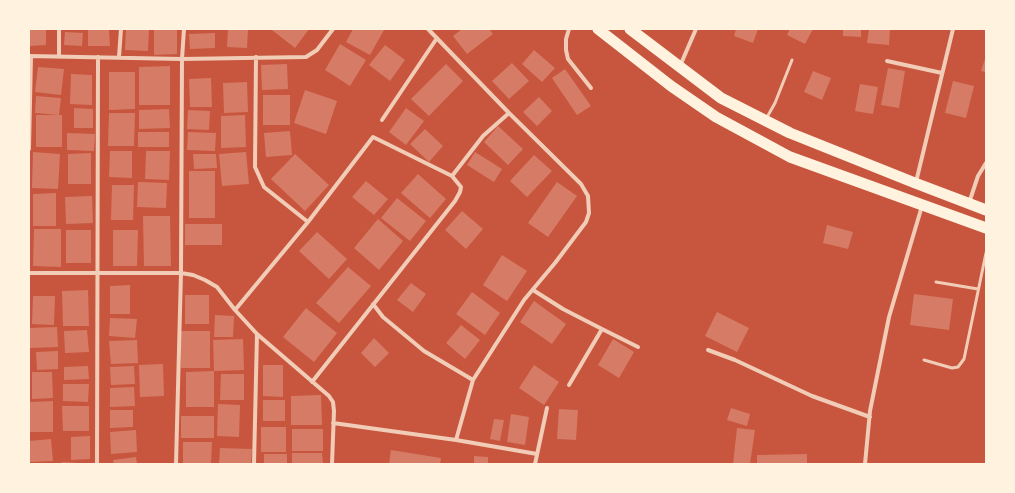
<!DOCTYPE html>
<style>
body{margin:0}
#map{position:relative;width:1015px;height:493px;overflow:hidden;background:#c8553d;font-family:Inter,sans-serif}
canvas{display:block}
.frame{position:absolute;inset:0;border:30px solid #fff3e0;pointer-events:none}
</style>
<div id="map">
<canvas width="1015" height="493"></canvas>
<div class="frame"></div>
</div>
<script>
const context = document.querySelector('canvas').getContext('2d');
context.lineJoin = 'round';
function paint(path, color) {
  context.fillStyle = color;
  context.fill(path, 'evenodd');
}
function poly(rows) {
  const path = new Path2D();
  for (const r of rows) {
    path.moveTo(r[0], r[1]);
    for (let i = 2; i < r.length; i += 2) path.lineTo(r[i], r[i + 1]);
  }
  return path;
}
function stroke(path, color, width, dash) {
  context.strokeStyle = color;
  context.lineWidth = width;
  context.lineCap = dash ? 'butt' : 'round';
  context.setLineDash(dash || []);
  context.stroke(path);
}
const building = poly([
 [29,29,46,29,46,45,29,46],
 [126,29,149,29,148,51,125,50],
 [177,29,177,54,154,55,154,30],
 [228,29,248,29,247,48,227,47],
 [273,29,309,29,295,48,272,30],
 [353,29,384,30,370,55,346,42],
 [462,29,489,29,493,34,467,54,453,36],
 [736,29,758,29,753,43,734,36],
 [790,29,813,29,805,44,787,35],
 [843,29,861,29,861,37,843,36],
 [869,29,890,29,889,45,867,43],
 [88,30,109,30,110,46,88,46],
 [65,32,83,33,82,46,64,45],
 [215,33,215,48,190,49,189,34],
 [340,44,366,60,350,86,325,70],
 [385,45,405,60,390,81,369,65],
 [534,50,555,68,542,82,522,64],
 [986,56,986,72,981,71],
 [512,63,529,81,509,99,492,81],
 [287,64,288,89,262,90,261,65],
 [446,64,463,81,429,116,411,99],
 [170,66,170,105,139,105,139,67],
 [38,67,64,69,61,95,35,92],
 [888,68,905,71,899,108,881,105],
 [565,69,591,106,577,115,552,78],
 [813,71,831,78,822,100,804,92],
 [109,72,135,72,135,109,109,110],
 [71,74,92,75,92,105,70,104],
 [211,78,212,107,190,107,189,79],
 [953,81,974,86,966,118,945,113],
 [247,82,248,112,224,113,223,83],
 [860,84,878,87,873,114,855,111],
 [305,90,337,101,326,134,294,123],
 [263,95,290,95,290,125,263,125],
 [36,96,61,98,59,115,35,113],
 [539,97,552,111,537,126,523,112],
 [74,108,93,109,93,128,74,128],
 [406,108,424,121,406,145,389,132],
 [169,109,170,128,139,129,139,110],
 [188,110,210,111,209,130,187,129],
 [109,113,135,113,134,146,108,146],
 [36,115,62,115,62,147,36,147],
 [245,115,246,147,221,148,221,116],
 [498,126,523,149,508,165,484,142],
 [425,129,443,146,429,162,410,144],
 [290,131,292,155,266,157,264,133],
 [138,132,169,132,169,147,138,147],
 [188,132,216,133,215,151,187,150],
 [67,133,95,134,94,151,67,150],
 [110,151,132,151,132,178,109,177],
 [146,151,170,151,169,180,145,179],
 [33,152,60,154,58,189,32,188],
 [246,152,249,184,222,186,219,154],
 [475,152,502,169,494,182,467,165],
 [91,153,91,184,68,184,68,154],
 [193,154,216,154,217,168,194,169],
 [295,154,329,185,305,211,271,179],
 [534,155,552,171,527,197,510,181],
 [189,171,215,171,215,218,189,218],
 [418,174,446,199,430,218,401,193],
 [366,181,388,199,374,215,352,197],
 [138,182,167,183,166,208,137,207],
 [557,182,577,196,548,237,528,223],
 [112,185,134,185,133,220,111,220],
 [56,193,56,226,33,226,33,194],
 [92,196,93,223,66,224,65,197],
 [397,198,426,221,410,241,381,218],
 [462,211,483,229,466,249,445,230],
 [143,216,170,216,171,266,144,266],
 [378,219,403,241,379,270,354,248],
 [185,224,222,224,222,245,185,245],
 [827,225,853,232,848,249,823,243],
 [34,229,61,229,61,267,33,266],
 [66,230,91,230,91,263,66,263],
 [113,230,138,230,137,266,113,266],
 [317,232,347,259,329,279,299,251],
 [502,255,527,271,507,301,483,285],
 [348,267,371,286,339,323,316,303],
 [411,283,426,294,413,312,397,300],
 [130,285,130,314,110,314,110,286],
 [88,290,89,326,63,326,62,291],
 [472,292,500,313,485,335,456,314],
 [914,294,953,299,949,330,910,325],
 [185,295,209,295,209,324,185,324],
 [33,296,55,296,54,325,32,324],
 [534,301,566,324,552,344,520,322],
 [306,308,337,333,314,362,283,337],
 [717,312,749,328,737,352,705,336],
 [215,315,234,316,233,337,214,337],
 [110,318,137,319,135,338,109,336],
 [461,325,480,340,465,359,446,343],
 [57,327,58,347,30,348,29,328],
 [87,330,89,352,65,353,64,331],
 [181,331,210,331,210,368,181,368],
 [374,338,389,353,375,367,361,353],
 [243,339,244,370,214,371,213,340],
 [613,339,634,352,619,378,598,365],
 [137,340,138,363,111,364,109,341],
 [58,351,58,369,37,370,36,352],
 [163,364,164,396,140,397,139,365],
 [263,365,283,365,283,397,263,396],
 [534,365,559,382,544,405,519,388],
 [88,366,89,379,64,380,64,367],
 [134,366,135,384,111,385,110,367],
 [214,371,214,407,186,407,186,372],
 [32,372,52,372,53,398,32,399],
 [221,374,244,374,244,400,220,400],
 [63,384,89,384,88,402,63,401],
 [134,387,135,406,110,407,110,388],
 [321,395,322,425,291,425,291,396],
 [263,400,285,400,285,421,263,421],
 [53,401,53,432,30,432,30,402],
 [218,404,240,405,239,437,217,436],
 [62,406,89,406,89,431,63,431],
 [731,408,750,414,747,426,727,420],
 [559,409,578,410,576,440,557,439],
 [110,410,133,410,133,427,110,428],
 [511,414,529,417,525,445,507,442],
 [181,416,214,416,214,438,181,438],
 [494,419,504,420,500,441,490,439],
 [261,427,286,427,286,452,261,452],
 [737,428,755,430,750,464,733,464],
 [292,429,323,429,323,451,292,451],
 [136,430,137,452,111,454,110,432],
 [90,436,90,459,71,460,71,437],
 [51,439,53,461,30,462,29,441],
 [183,442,212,442,211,464,183,464],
 [220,448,252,449,251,464,219,464],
 [391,450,441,458,440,464,389,464],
 [292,453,322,453,323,464,292,464],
 [264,454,287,454,287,464,264,464],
 [807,454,807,464,757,464,757,455],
 [474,456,488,457,488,464,474,464],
 [136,457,137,464,114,464,113,460],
 [62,462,79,463,79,464,62,464]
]);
const service = poly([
 [766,119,775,103,792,60],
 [936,282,978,289],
 [924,360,952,368,958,367,964,359,986,253]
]);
const minor = poly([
 [59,29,59,57],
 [428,29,509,113,581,184,588,196,589,213,586,222,555,263,524,300,473,380,456,440],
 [569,29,566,39,566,50,568,59,591,88],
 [29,56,182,59,306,57,317,50,333,29],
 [119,57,121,29],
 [256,57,255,167,264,187,308,222],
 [887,61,942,73],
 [680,66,696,29],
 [382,120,437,38],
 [29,149,31,56],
 [452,176,483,136,509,113],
 [916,182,953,29],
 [969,203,978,176,986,163],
 [29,273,181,273,193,275,205,280,217,287,235,310,257,334,329,396,333,402,334,411,332,464],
 [533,290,563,309,602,329,569,385],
 [373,304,383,317,424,351,473,380],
 [235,310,308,222,373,137,452,176,461,187,460,192,455,201,312,382],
 [602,329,638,347],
 [708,350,735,360,812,396,870,417],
 [333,423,456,440,537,454],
 [97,464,98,57],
 [176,464,181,273,182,59,184,29],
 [254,464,257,334],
 [535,464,547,408],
 [865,464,870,411,889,317,922,206]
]);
const trunk = poly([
 [598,29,671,86,716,117,790,157,986,228],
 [630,29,721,98,790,133,915,183,986,210]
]);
paint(building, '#d67c66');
stroke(service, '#f1ccb7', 3);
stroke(minor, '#f1ccb7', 4);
stroke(trunk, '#fff3e0', 11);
</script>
